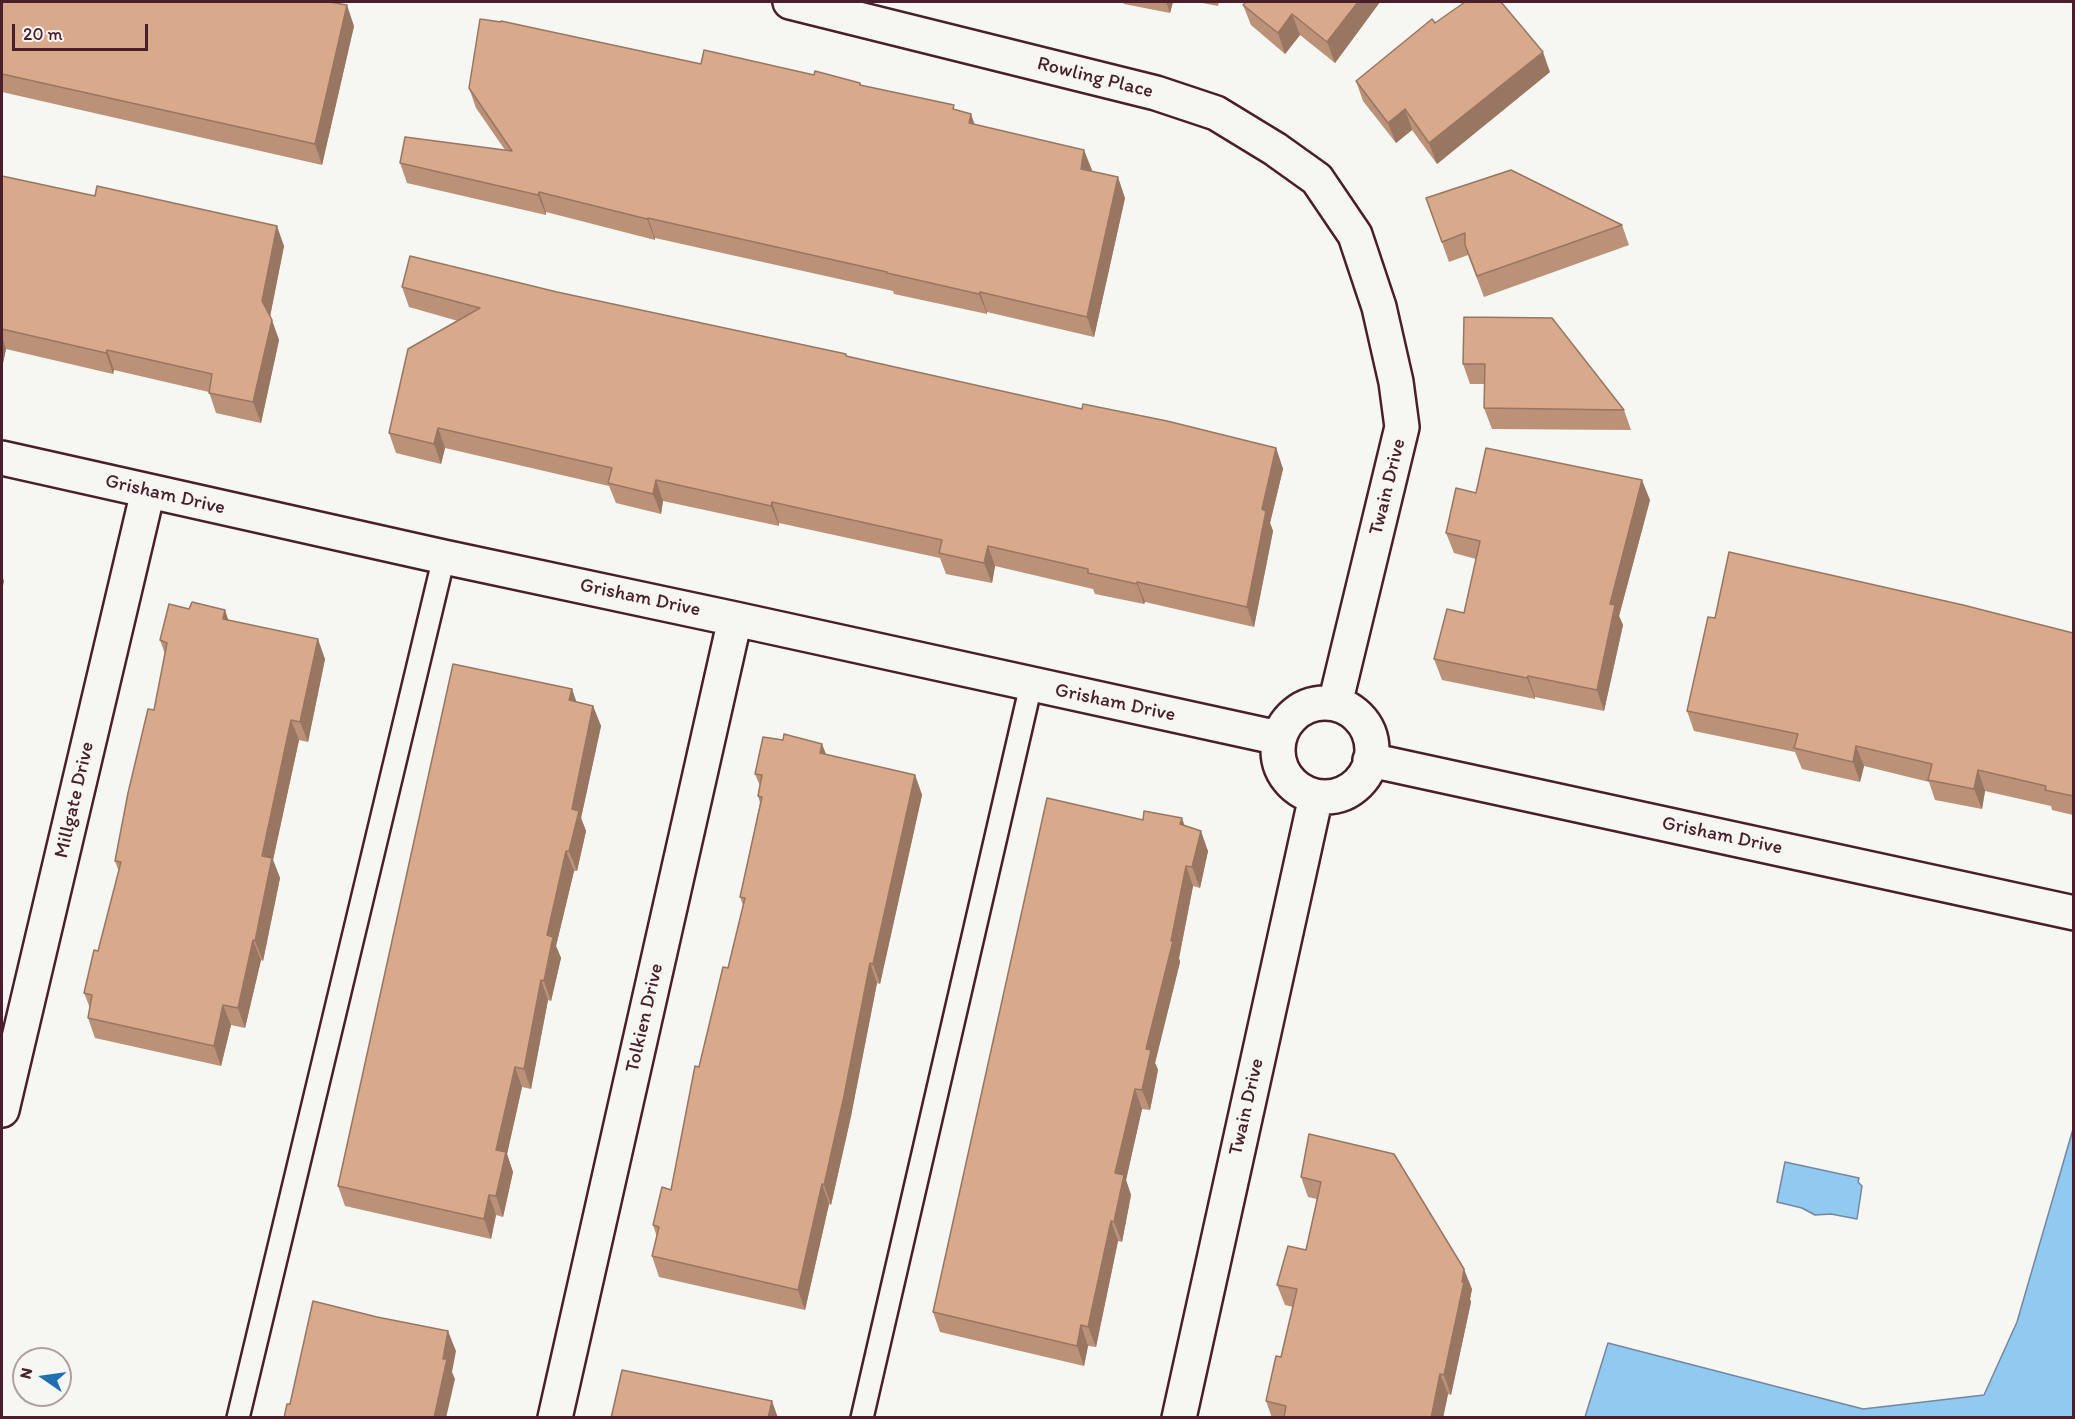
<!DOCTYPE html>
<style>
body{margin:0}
#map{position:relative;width:2075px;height:1419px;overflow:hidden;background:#f6f6f2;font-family:Itim,sans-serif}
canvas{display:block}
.frame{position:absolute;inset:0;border:3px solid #4a1f2b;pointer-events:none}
.north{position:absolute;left:12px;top:1347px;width:60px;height:60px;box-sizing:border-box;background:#f6f6f2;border:2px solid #b1a0a2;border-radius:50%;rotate:283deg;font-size:16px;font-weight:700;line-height:24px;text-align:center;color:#4a1f2b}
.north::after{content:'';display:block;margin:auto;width:21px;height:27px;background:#1f6fb2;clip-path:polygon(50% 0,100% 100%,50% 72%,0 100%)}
.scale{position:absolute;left:12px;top:24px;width:136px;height:27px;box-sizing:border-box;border:3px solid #4a1f2b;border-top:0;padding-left:8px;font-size:18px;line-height:21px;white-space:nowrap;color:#4a1f2b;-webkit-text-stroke:4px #f6f6f2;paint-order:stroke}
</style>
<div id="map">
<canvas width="2075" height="1419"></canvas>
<div class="frame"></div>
<div class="north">N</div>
<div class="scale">20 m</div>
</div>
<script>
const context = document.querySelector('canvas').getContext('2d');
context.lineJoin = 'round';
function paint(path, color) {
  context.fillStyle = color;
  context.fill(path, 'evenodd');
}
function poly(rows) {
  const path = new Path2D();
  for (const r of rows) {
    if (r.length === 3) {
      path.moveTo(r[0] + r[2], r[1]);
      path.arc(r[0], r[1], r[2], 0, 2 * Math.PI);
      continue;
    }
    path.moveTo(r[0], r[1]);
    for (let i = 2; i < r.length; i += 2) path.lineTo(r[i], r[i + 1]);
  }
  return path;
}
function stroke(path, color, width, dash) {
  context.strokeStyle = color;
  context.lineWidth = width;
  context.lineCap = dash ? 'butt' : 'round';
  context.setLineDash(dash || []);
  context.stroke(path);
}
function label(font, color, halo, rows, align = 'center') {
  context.font = font + ' Itim,sans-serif';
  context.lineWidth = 4.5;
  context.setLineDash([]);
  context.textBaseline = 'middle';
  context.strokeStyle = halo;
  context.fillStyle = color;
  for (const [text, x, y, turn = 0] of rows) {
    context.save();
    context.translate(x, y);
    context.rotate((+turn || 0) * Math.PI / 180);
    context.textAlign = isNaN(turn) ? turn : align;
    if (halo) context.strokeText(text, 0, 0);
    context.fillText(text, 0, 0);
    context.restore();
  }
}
const water = poly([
 [2073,1129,2073,1417,1585,1417,1608,1343,1863,1409,1984,1395,2017,1322,2073,1129],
 [1785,1162,1859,1178,1858,1182,1862,1186,1857,1219,1831,1214,1815,1215,1802,1208,1777,1202,1785,1162]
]);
const lane = poly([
 [238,1418,444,557],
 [862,1418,1031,685]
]);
const street = poly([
 [790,2,1156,93,1216,113,1275,149,1317,179,1355,235,1379,307,1396,382,1402,427,1335,704],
 [2,458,444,557,735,619,1279,738],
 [1325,750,47],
 [1370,760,2074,913],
 [2,1110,148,491],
 [555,1418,735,619],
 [1179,1418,1316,796]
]);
const wall = poly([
 [2,2,354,26,322,165,2,92],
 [1123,2,1173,2,1170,13,1124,4],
 [1197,2,1219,2,1218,6],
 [1380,2,1335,63,1300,35,1285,54,1251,25,1243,5],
 [1435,23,1550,72,1437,164,1412,130,1396,143,1363,101,1356,81],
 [701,64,814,75,860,83,862,86,956,110,975,125,1084,150,1091,171,1125,198,1094,337,987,312,987,314,894,294,893,291,655,238,655,240,546,212,546,215,407,183,400,163,505,150,476,108,469,88],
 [2,176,284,246,270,317,279,340,261,423,216,413,209,392,114,370,113,374,6,349,3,363,2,363],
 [1426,198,1622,225,1629,245,1484,297,1468,255,1449,262],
 [402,287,557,292,1082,409,1276,448,1283,469,1270,523,1273,531,1254,627,1145,602,1144,604,1095,594,1093,589,995,566,992,583,946,574,940,558,779,523,779,526,663,501,661,514,616,503,609,486,445,448,441,464,396,453,389,433,458,321,409,307],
 [1464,317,1624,410,1631,430,1492,429,1484,408,1485,384,1470,384,1463,364],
 [1476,493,1650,500,1619,616,1623,625,1604,711,1535,697,1535,699,1442,680,1434,659,1464,613,1476,559,1454,553,1446,533],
 [1715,618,2073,633,2073,815,2052,810,2051,806,1985,791,1982,809,1935,800,1929,782,1864,766,1860,782,1802,769,1795,752,1694,731,1687,711],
 [228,620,325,659,308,742,299,740,273,860,280,878,263,961,261,960,245,1028,231,1025,221,1066,95,1038,88,1018,90,1008,84,993,98,951,119,872,115,861,154,710,165,654,160,640],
 [572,689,576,702,593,706,601,726,581,818,586,831,577,871,574,871,556,946,561,958,551,1001,548,1000,531,1089,522,1087,507,1154,513,1172,503,1217,496,1215,491,1239,345,1206,338,1186],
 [826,755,915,775,922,795,880,984,877,983,851,1116,831,1205,829,1204,805,1310,659,1277,652,1256,657,1237,653,1225,671,1190,699,1067,728,968,743,905,740,897,760,803,758,796,760,786,755,774],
 [1143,820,1185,826,1208,851,1200,888,1193,886,1179,958,1180,962,1155,1063,1158,1070,1150,1110,1142,1109,1126,1180,1131,1195,1122,1242,1118,1241,1096,1347,1088,1346,1084,1366,940,1332,933,1312],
 [1309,1134,1472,1289,1470,1299,1471,1302,1451,1395,1448,1394,1443,1418,1272,1418,1266,1401,1281,1357,1293,1307,1285,1305,1277,1285,1306,1250,1317,1199,1308,1197,1301,1177]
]);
const shadedWall = poly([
 [1166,2,1173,2,1170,13],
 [1358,2,1380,2,1335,63,1327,42],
 [347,5,354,26,322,165,315,144],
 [1292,14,1300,35,1285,54,1278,33],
 [1543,52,1550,72,1437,164,1429,143],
 [1405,109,1412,130,1396,143,1388,123],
 [971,114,978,134,969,123],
 [1084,150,1092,170,1088,189,1081,169],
 [1118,177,1125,198,1094,337,1087,317],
 [539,192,546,212,546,215,538,195],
 [648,218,655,238,655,240,647,219],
 [277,226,284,246,269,321,262,301],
 [980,292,987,312,987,314,979,294],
 [272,320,279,340,261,423,253,402],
 [2,336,6,349,3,363,2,360],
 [107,350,114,370,113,374,106,353],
 [438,428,445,448,441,464,434,444],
 [1276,448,1283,469,1270,523,1273,531,1254,627,1247,607,1262,509],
 [656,480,663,501,661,514,653,494],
 [1642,480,1650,500,1619,616,1623,625,1604,711,1597,690,1610,604],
 [772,502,779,523,779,526,771,506],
 [988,546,995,566,992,583,984,563],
 [2,575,4,581,2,591],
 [1137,582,1145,602,1144,604,1137,584],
 [225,610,232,631,223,619],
 [318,639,325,659,308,742,300,722],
 [1528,676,1535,697,1535,699,1527,678],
 [572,689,579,709,569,700],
 [593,706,601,726,581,818,586,831,577,871,569,851,572,809],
 [291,720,299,740,273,860,280,878,263,961,255,941,262,856],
 [822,744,830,764,820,753],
 [1856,746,1864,766,1860,782,1853,762],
 [1978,770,1985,791,1982,809,1974,789],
 [915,775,922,795,880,984,873,964],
 [1182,818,1189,838,1180,824],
 [1201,831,1208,851,1200,888,1192,867],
 [566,851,574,871,556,946,561,958,551,1001,544,981,547,935],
 [1186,866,1193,886,1179,958,1180,962,1155,1063,1158,1070,1150,1110,1142,1090,1146,1049,1171,941],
 [253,940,261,960,245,1028,238,1008],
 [870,963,877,983,851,1116,831,1205,824,1185],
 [541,980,548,1000,531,1089,524,1069],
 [223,1005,231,1025,221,1066,214,1046],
 [515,1067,522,1087,507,1154,513,1172,503,1217,496,1196,496,1150],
 [1135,1089,1142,1109,1126,1180,1131,1195,1122,1242,1114,1222,1115,1173],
 [822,1184,829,1204,805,1310,798,1290],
 [489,1195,496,1215,491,1239,484,1219],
 [1111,1221,1118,1241,1096,1347,1088,1327],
 [1464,1269,1472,1289,1470,1299,1471,1302,1451,1395,1444,1375],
 [1081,1325,1088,1346,1084,1366,1077,1346],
 [448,1331,456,1351,452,1372,455,1379,446,1418,434,1418],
 [1440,1374,1448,1394,1443,1418,1431,1418],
 [772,1401,778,1418,768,1418]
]);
const building = poly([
 [2,2,329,2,347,5,315,144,2,74,2,2],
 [1246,2,1358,2,1327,42,1292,14,1278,33,1243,5,1246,2],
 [1465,2,1501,2,1543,52,1429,143,1405,109,1388,123,1356,81,1432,19,1435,23,1465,2],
 [480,19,501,22,501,21,701,64,704,50,814,75,815,71,860,83,860,85,954,105,953,109,971,114,969,123,1084,150,1081,169,1118,177,1087,317,980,292,979,294,887,273,887,272,648,218,647,219,539,192,538,195,400,163,405,137,512,151,469,88,480,19],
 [1511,170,1622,225,1477,276,1465,245,1465,233,1442,242,1426,198,1511,170],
 [2,176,95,196,97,186,277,226,262,301,272,320,253,402,209,393,212,374,107,350,106,353,2,329,2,176],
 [410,256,557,292,846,354,846,356,1082,409,1083,404,1167,421,1276,448,1262,509,1266,511,1247,607,1137,582,1137,584,1088,573,1088,569,988,546,984,563,939,553,942,540,772,502,771,506,656,480,653,494,608,483,612,468,438,428,434,444,389,433,408,349,480,308,402,287,410,256],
 [1464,317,1552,318,1624,410,1484,408,1485,364,1463,364,1464,317],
 [1486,448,1642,480,1610,604,1615,605,1597,690,1528,676,1527,678,1434,659,1447,609,1464,613,1480,541,1446,533,1456,488,1476,493,1486,448],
 [1729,552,1963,605,2073,633,2073,796,2045,790,2046,786,1978,770,1974,789,1928,780,1932,764,1856,746,1853,762,1794,748,1798,734,1687,711,1708,617,1715,618,1729,552],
 [192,602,225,610,223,619,318,639,300,722,291,720,262,856,272,858,255,941,253,940,238,1008,223,1005,214,1046,88,1018,92,995,84,993,94,950,98,951,121,862,115,861,128,793,148,709,154,710,167,643,160,640,169,604,189,609,192,602],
 [453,664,572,689,569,700,593,706,572,809,579,811,569,851,566,851,547,935,553,937,544,981,541,980,524,1069,515,1067,496,1150,506,1152,496,1196,489,1195,484,1219,338,1186,453,664],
 [784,734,822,744,820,753,915,775,873,964,870,963,844,1096,824,1185,822,1184,798,1290,652,1256,659,1227,653,1225,662,1187,671,1190,695,1066,699,1067,723,967,728,968,745,898,740,897,762,797,758,796,762,775,755,774,763,737,783,740,784,734],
 [1047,798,1143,820,1144,811,1182,818,1180,824,1201,831,1192,867,1186,866,1171,941,1173,941,1146,1049,1151,1050,1142,1090,1135,1089,1115,1173,1124,1175,1114,1222,1111,1221,1088,1327,1081,1325,1077,1346,933,1312,1047,798],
 [1309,1134,1394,1154,1464,1269,1462,1282,1464,1282,1444,1375,1440,1374,1431,1418,1284,1418,1286,1406,1266,1401,1276,1356,1281,1357,1297,1289,1277,1285,1288,1246,1306,1250,1321,1182,1301,1177,1309,1134],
 [313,1301,377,1317,448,1331,443,1359,447,1359,434,1418,284,1418,287,1404,290,1404,313,1301],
 [622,1370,772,1401,768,1418,611,1418,622,1370]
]);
const streetNames = [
 ["Rowling Place",1095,78,14],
 ["Twain Drive",1388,487,-76],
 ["Grisham Drive",165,495,13],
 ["Grisham Drive",640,598,12],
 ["Grisham Drive",1115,703,12],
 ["Millgate Drive",75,800,-77],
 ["Grisham Drive",1722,836,12],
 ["Tolkien Drive",645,1018,-77],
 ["Twain Drive",1247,1107,-77]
];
paint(water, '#91caf0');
stroke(water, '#7586a1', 1.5);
stroke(lane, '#4a1f2b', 26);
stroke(street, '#4a1f2b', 38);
stroke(lane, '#f6f6f2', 21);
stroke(street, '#f6f6f2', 33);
paint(wall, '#bb9178');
paint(shadedWall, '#987661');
paint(building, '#d9a98b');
stroke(building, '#987661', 1.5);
label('20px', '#4a1f2b', '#f6f6f2', streetNames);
</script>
